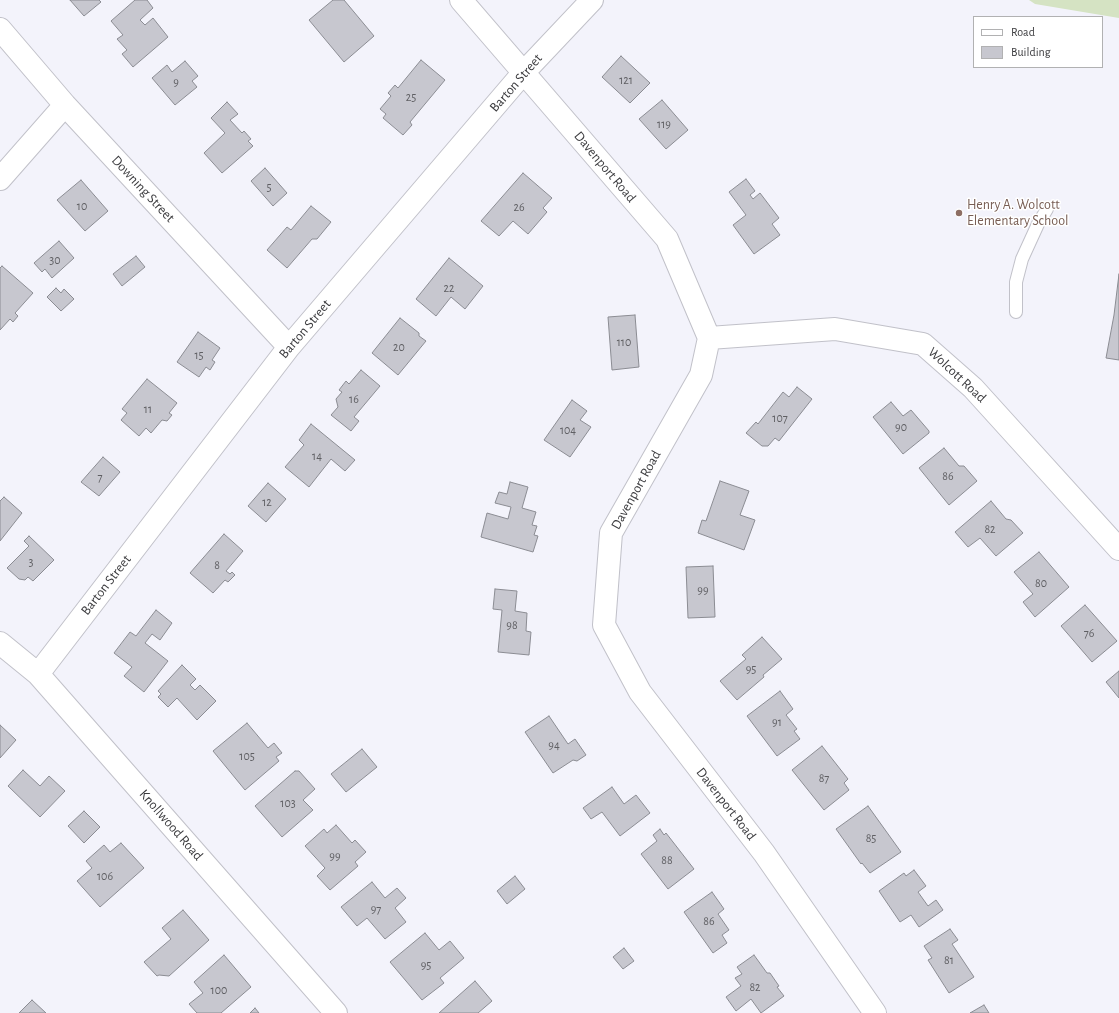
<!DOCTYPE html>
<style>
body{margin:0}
#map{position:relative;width:1119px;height:1013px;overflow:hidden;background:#f3f3fb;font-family:"Alegreya Sans",sans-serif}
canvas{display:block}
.legend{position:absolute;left:973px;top:16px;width:130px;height:52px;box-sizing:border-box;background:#fff;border:1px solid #b1b1b2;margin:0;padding:5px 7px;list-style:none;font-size:12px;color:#3c3c3f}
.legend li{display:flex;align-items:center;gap:8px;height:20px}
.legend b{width:20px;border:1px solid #b1b1b2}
</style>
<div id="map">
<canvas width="1119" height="1013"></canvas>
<ul class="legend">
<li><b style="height:5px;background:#fff"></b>Road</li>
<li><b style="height:11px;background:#c7c7cf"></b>Building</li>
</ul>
</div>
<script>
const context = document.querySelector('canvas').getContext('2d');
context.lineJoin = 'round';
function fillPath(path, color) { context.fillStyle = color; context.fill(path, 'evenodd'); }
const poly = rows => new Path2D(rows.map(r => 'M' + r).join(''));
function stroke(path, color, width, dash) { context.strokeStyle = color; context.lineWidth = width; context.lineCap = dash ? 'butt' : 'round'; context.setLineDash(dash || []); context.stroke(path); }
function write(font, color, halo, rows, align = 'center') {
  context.font = font + ' "Alegreya Sans",sans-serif'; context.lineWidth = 3; context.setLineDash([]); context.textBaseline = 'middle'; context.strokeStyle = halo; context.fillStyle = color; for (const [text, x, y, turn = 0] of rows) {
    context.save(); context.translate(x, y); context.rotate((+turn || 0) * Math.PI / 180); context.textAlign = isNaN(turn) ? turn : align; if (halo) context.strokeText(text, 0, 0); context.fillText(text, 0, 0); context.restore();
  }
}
fillPath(poly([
 [1029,0,1119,0,1119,18,1035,4]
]), '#d5e3c3');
const building = poly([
 [70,0,99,0,101,2,84,16,70,0],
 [135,0,147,0,153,8,140,20,145,25,153,18,168,37,133,67,122,54,127,50,117,39,123,35,111,21,135,0],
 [333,0,344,0,374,36,344,62,309,20,333,0],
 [621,56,650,83,630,103,602,77,621,56],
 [421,60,445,80,410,122,412,125,403,135,383,118,386,114,380,109,391,96,388,93,395,85,398,88,421,60],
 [185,61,198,76,192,81,197,87,175,105,152,78,167,65,172,72,185,61],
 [662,100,688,130,666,149,639,119,662,100],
 [227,102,238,114,230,120,242,133,244,131,251,139,248,141,253,146,222,173,204,153,225,133,211,118,227,102],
 [265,168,287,193,273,206,251,181,265,168],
 [523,173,552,198,543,208,547,212,528,234,513,221,499,236,481,221,523,173],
 [746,179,755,191,750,195,753,199,760,193,779,218,772,224,780,235,754,254,733,225,746,215,729,192,746,179],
 [81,180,108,211,85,231,57,200,81,180],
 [311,206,331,222,317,239,312,239,287,268,267,250,287,227,291,230,311,206],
 [59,241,74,258,52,278,45,269,42,272,34,263,59,241],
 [136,256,145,267,122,286,113,274,136,256],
 [449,258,483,286,465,309,451,297,436,316,416,299,449,258],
 [2,266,33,293,15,313,18,316,13,322,10,319,0,330,0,268,2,266],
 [1119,274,1119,360,1106,358,1114,315,1119,274],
 [56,288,61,293,64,289,74,299,61,311,47,297,56,288],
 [635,315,639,367,612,370,608,317,635,315],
 [400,318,419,333,419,336,426,341,398,375,372,353,400,318],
 [198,332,220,348,212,360,215,362,210,370,206,367,199,377,177,362,198,332],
 [361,370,380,386,354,417,359,421,351,431,331,415,338,407,336,399,342,392,339,390,346,381,349,384,361,370],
 [147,379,177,403,169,413,172,415,167,421,162,420,151,433,146,428,139,436,121,420,127,413,122,409,147,379],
 [797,387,812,399,779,441,775,438,768,446,762,446,746,433,756,422,758,424,783,392,789,397,797,387],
 [572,400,587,411,580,420,591,427,570,457,544,440,572,400],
 [891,402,903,416,911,410,929,431,929,433,903,454,873,417,891,402],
 [311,424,355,460,345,471,331,459,309,487,285,467,304,445,299,440,311,424],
 [944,448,959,466,964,466,977,481,949,505,919,468,944,448],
 [103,457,120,472,99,496,81,482,103,457],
 [720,481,749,491,740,515,755,520,744,550,698,533,702,520,706,521,720,481],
 [510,482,528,487,522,508,536,512,532,525,537,526,534,535,538,536,533,552,481,537,487,513,508,519,511,507,495,503,499,492,507,494,510,482],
 [268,483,286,499,266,522,248,506,268,483],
 [4,497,22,513,0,541,0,501,4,497],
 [991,501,1006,519,1011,520,1023,533,996,556,980,538,968,547,955,532,991,501],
 [224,534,243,551,226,571,230,574,232,572,235,575,228,582,225,580,213,593,190,573,224,534],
 [29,536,54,560,33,581,28,577,25,580,19,579,7,568,29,546,24,541,29,536],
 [1039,552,1069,587,1035,617,1023,602,1033,594,1014,572,1039,552],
 [713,566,715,617,688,618,686,567,713,566],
 [495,589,517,591,515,611,527,613,526,631,531,632,529,655,498,652,502,610,493,609,495,589],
 [1085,605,1117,641,1092,662,1061,626,1085,605],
 [156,610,172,623,160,640,152,634,145,643,168,661,144,692,124,676,132,667,114,653,130,632,136,636,156,610],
 [762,637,782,659,763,675,764,677,737,700,720,681,746,659,742,655,762,637],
 [182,665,196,679,190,685,195,690,200,685,216,701,197,720,177,698,168,707,158,697,161,694,158,691,182,665],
 [1119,671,1119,698,1106,682,1119,671],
 [780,691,793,709,786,715,797,729,794,731,800,739,777,756,747,716,780,691],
 [549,716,568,744,575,739,586,755,577,761,573,760,553,773,525,732,549,716],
 [247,723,268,748,274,743,282,753,276,757,279,761,245,790,213,751,247,723],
 [0,725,16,740,0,758,0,725],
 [822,746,848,779,844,783,849,790,824,810,792,770,822,746],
 [362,749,377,767,346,792,331,774,362,749],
 [23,770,40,786,49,776,65,791,40,817,8,786,23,770],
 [295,771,299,771,315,789,303,800,313,810,282,837,255,806,295,771],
 [612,787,624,804,636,795,650,813,620,836,602,812,591,819,583,808,612,787],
 [868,806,901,852,870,873,862,863,861,864,836,829,868,806],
 [84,811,100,827,84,843,68,826,84,811],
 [336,825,352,843,355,840,366,852,355,862,358,866,330,890,317,876,325,868,305,846,324,829,327,833,336,825],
 [660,829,664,835,666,833,694,869,668,889,641,854,657,841,653,835,660,829],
 [121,843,144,868,100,907,77,881,92,868,86,861,104,845,110,852,121,843],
 [914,870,926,886,918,892,928,906,936,900,943,910,919,927,911,915,900,922,879,891,904,873,906,876,914,870],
 [515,876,525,889,507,904,497,891,515,876],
 [372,882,385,898,397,888,406,898,395,908,406,922,385,939,367,918,357,926,341,907,372,882],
 [712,892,724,909,718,914,729,930,722,935,727,943,713,953,684,912,712,892],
 [183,910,209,940,169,976,159,975,157,976,144,962,171,939,162,928,183,910],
 [950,929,958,940,952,944,974,977,949,993,928,960,932,958,924,946,950,929],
 [425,933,439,950,450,941,464,958,440,978,444,983,422,1000,390,962,425,933],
 [624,948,634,961,623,969,613,957,624,948],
 [224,955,251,987,221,1013,197,1013,189,1004,203,993,194,982,224,955],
 [754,955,767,973,770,973,779,986,777,987,784,996,761,1013,751,999,736,1011,726,997,741,986,735,978,742,974,737,967,754,955],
 [475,981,492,1001,478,1013,439,1013,475,981],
 [32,1000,46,1013,19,1013,32,1000],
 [984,1005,989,1013,970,1013,984,1005],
 [255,1008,259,1013,250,1013,255,1008]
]);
fillPath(building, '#c7c7cf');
stroke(building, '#8b8c93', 1);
const service = poly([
 [1016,312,1016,282,1022,259,1038,224,1047,209]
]);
const minor = poly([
 [461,0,667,239,709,338,701,375,611,533,604,625,640,692,764,853,875,1013],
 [0,29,65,105,289,347],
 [0,179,65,105],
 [709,338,835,329,923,344,973,388,1119,549],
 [0,643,38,674,336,1013],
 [38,674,289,347,524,72,592,0]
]);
stroke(service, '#c1c1c9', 14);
stroke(minor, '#c1c1c9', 24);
stroke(service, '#fff', 12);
stroke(minor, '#fff', 22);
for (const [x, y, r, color] of [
 [959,213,4,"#8d6e63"]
]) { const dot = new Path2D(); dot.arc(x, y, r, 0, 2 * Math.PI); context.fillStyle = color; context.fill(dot); stroke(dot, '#fff', 1.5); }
write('12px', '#5f5f63', null, [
 ["121",626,80],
 ["9",176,82],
 ["25",411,97],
 ["119",664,124],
 ["5",269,187],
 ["10",82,206],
 ["26",519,207],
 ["30",55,260],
 ["22",449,288],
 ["110",624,342],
 ["20",399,347],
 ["15",199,355],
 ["16",354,399],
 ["11",148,409],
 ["107",780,418],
 ["90",901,427],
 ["104",568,430],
 ["14",317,456],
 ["86",948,476],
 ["7",100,477],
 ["12",267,502],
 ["82",990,529],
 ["3",31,562],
 ["8",217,565],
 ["80",1041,583],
 ["99",703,590],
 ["98",512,625],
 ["76",1089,633],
 ["95",751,669],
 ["91",777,722],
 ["94",554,745],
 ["105",247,756],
 ["87",824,778],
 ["103",288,803],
 ["85",871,838],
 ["99",335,856],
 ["88",667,860],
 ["106",105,876],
 ["97",376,909],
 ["86",709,921],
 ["81",949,960],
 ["95",426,965],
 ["82",755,987],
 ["100",219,990]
]);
write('14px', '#3c3c3f', '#fff', [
 ["Barton Street",516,83,-49],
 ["Davenport Road",605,167,50],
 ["Downing Street",143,189,47],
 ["Barton Street",305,329,-50],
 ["Wolcott Road",957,375,43],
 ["Davenport Road",636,490,-61],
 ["Barton Street",106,585,-52],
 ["Davenport Road",726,804,52],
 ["Knollwood Road",171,825,49]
]);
write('14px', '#785e54', '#fff', [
 ["Henry A. Wolcott",967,205],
 ["Elementary School",967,221]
], 'left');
</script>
